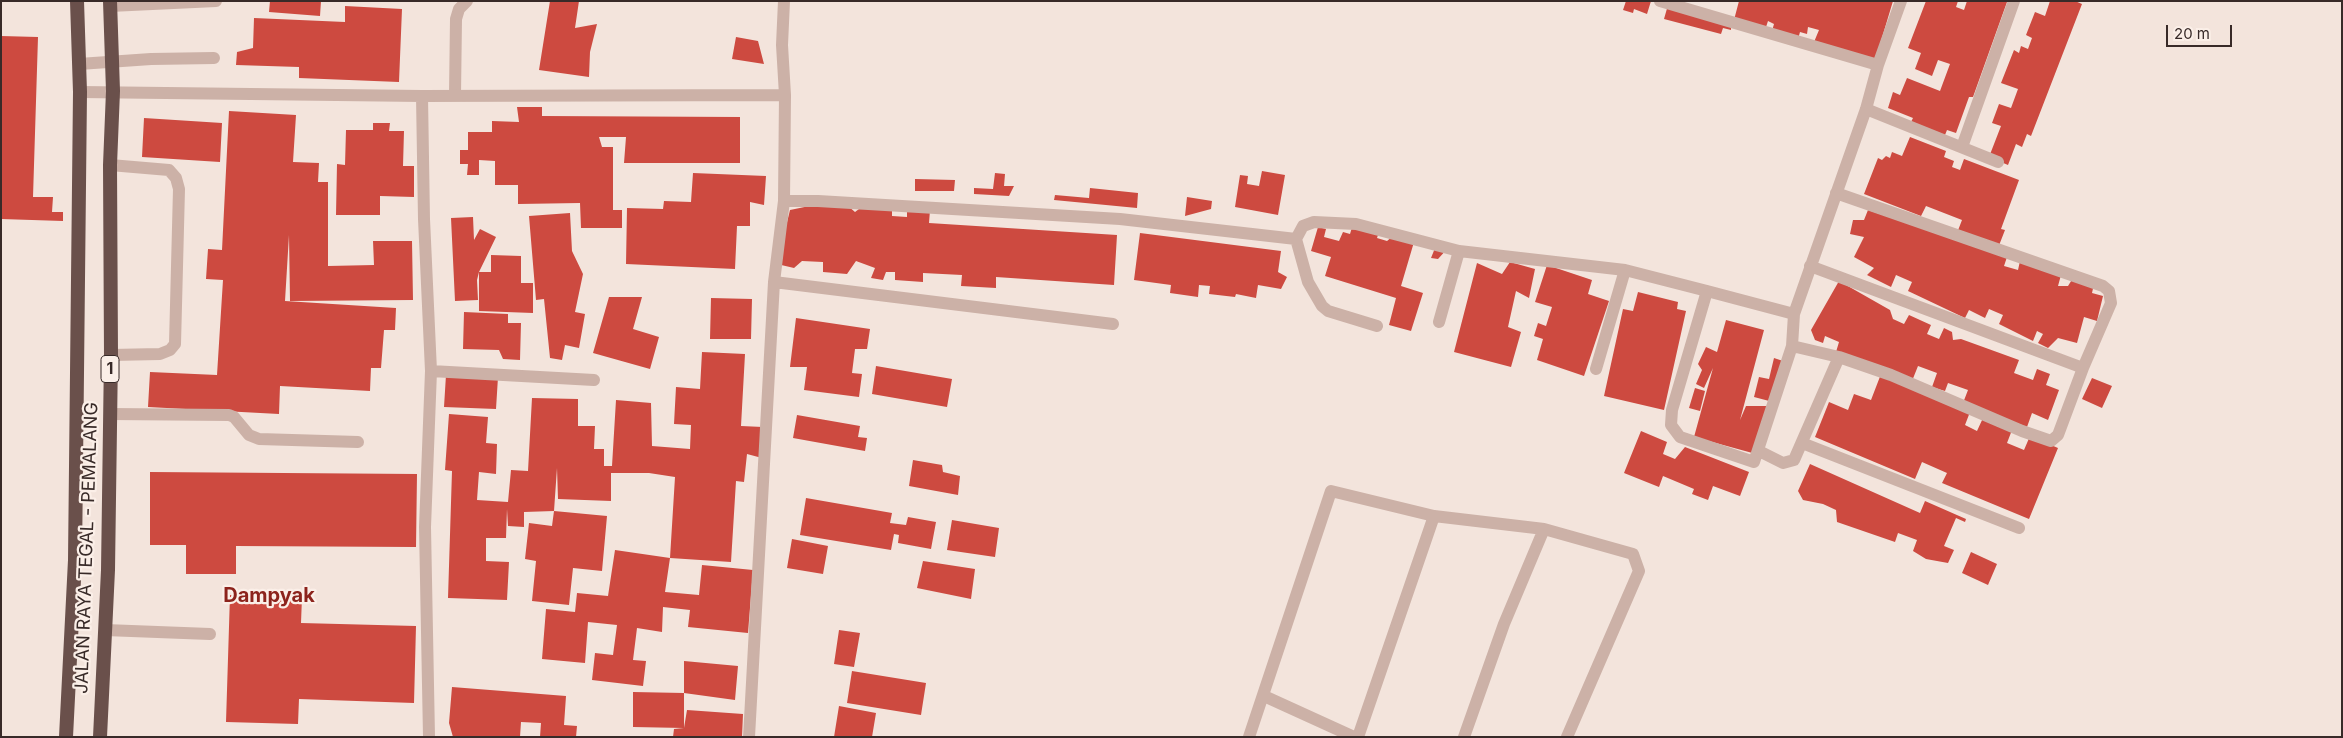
<!DOCTYPE html>
<style>
body{margin:0}
#map{position:relative;width:2343px;height:738px;overflow:hidden;background:#f3e4dc;font-family:Inter,sans-serif}
canvas{display:block}
.frame{position:absolute;inset:0;border:2px solid #382a28;pointer-events:none}
.scale{position:absolute;left:2166px;top:25px;width:66px;height:22px;box-sizing:border-box;border:2px solid #382a28;border-top:0;padding-left:6px;font-size:15px;line-height:18px;white-space:nowrap;color:#382a28;-webkit-text-stroke:4px #fbefe8;paint-order:stroke}
</style>
<div id="map">
<canvas width="2343" height="738"></canvas>
<div class="frame"></div>
<div class="scale">20 m</div>
</div>
<script>
const context = document.querySelector('canvas').getContext('2d');
context.lineJoin = 'round';
function fillPath(path, color) { context.fillStyle = color; context.fill(path, 'evenodd'); }
const poly = rows => new Path2D(rows.map(r => 'M' + r).join(''));
function stroke(path, color, width, dash) { context.strokeStyle = color; context.lineWidth = width; context.lineCap = dash ? 'butt' : 'round'; context.setLineDash(dash || []); context.stroke(path); }
function write(font, color, halo, rows, align = 'center') {
  context.font = font + ' Inter,sans-serif'; context.lineWidth = 4.5; context.setLineDash([]); context.textBaseline = 'middle'; context.strokeStyle = halo; context.fillStyle = color; for (const [text, x, y, turn = 0] of rows) {
    context.save(); context.translate(x, y); context.rotate((+turn || 0) * Math.PI / 180); context.textAlign = isNaN(turn) ? turn : align; if (halo) context.strokeText(text, 0, 0); context.fillText(text, 0, 0); context.restore();
  }
}
fillPath(poly([
 [270,1,321,1,320,16,269,12],
 [550,1,579,1,575,28,597,24,590,52,589,77,539,70],
 [1626,1,1651,1,1647,14,1634,9,1633,13,1623,10],
 [1739,1,1893,1,1875,61,1814,42,1819,30,1808,27,1807,34,1800,32,1798,39,1772,31,1774,24,1768,21,1765,30,1734,20],
 [1926,1,1958,1,1956,7,1964,10,1967,1,2007,2,1973,97,1969,97,1956,133,1947,130,1945,135,1911,122,1913,118,1888,108,1893,92,1900,95,1907,78,1940,91,1950,64,1938,60,1932,76,1915,69,1921,53,1908,48],
 [2050,1,2075,1,2082,4,2031,136,2027,134,2022,147,2016,144,2008,165,1989,157,2001,126,1992,123,1999,104,2011,108,2018,89,2001,83,2014,50,2019,53,2021,46,2028,49,2032,38,2026,35,2035,12,2045,16],
 [1668,5,1731,27,1731,30,1723,28,1721,34,1664,19],
 [345,6,402,9,399,82,299,78,299,67,236,65,237,52,253,48,254,18,345,22],
 [1,36,38,37,33,197,53,197,52,212,63,212,63,221,1,219],
 [736,37,758,41,764,64,732,59],
 [517,107,542,107,542,116,740,117,740,163,624,163,626,137,599,137,602,147,613,147,613,210,622,210,622,228,581,228,580,203,518,204,518,185,495,185,495,161,479,160,479,175,467,175,468,164,460,164,460,150,468,150,468,132,492,132,492,121,519,122],
 [229,111,296,115,293,162,319,163,318,182,328,182,328,266,374,265,373,241,412,241,413,300,290,301,289,235,285,301,396,308,395,330,384,330,381,368,371,368,370,391,280,386,279,414,148,407,150,372,217,375,223,280,206,279,208,249,222,250],
 [144,118,222,123,220,162,142,157],
 [373,123,390,123,389,131,404,131,403,166,414,166,414,197,380,196,380,215,336,215,337,164,345,165,346,130,373,130],
 [1910,137,1946,151,1944,157,1954,161,1952,167,1960,170,1964,159,2019,180,2001,229,2005,230,1998,248,1957,233,1962,220,1926,206,1921,216,1864,194,1878,158,1882,160,1886,156,1890,158,1892,152,1902,156],
 [1262,171,1285,175,1278,215,1235,207,1240,175,1248,176,1247,184,1259,186],
 [693,173,766,176,764,205,750,202,750,226,737,226,735,269,626,264,627,208,663,209,664,201,691,202],
 [995,173,1005,174,1004,186,1014,186,1009,196,974,194,974,188,993,189],
 [915,179,955,180,954,191,915,191],
 [1090,188,1138,193,1137,208,1054,200,1055,195,1089,198],
 [1187,197,1212,201,1211,209,1185,216],
 [829,202,848,206,855,212,863,206,892,208,892,216,907,217,907,209,930,210,929,223,1117,235,1114,285,996,277,996,288,961,286,962,275,923,273,923,282,895,280,895,272,886,272,883,280,871,278,875,268,856,261,847,274,823,272,823,262,802,261,794,268,777,264,790,210],
 [1868,210,2007,257,2004,266,2018,270,2020,261,2061,275,2058,286,2068,286,2073,278,2094,284,2092,293,2103,296,2097,321,2084,317,2077,343,2058,338,2048,348,2038,343,2043,334,2037,331,2033,341,1999,324,2003,315,1989,309,1985,318,1969,310,1965,318,1908,291,1912,282,1896,275,1891,287,1867,275,1874,268,1854,257,1864,237,1850,234,1853,220,1864,220],
 [570,213,572,251,583,274,575,312,585,314,579,348,565,345,562,360,550,358,544,299,536,300,529,216],
 [473,217,474,240,480,229,496,237,479,272,491,272,491,255,521,256,521,283,533,283,533,313,479,311,479,272,477,280,478,300,455,301,451,218],
 [1353,224,1379,232,1377,238,1387,241,1393,236,1448,248,1438,259,1431,258,1435,248,1414,242,1401,286,1423,293,1411,331,1389,325,1396,298,1325,276,1331,257,1311,251,1318,227,1326,229,1324,237,1339,241,1343,232,1350,234],
 [1140,233,1281,251,1278,272,1287,277,1281,289,1258,285,1256,298,1236,294,1235,297,1209,294,1210,286,1199,285,1198,297,1170,293,1171,285,1134,280],
 [1510,262,1535,269,1529,298,1516,291,1508,327,1521,332,1511,367,1454,352,1477,263,1502,274],
 [1547,265,1592,280,1588,294,1609,301,1584,376,1537,360,1543,339,1534,336,1538,323,1546,326,1552,307,1535,302],
 [1839,281,1890,310,1893,319,1904,324,1909,315,1931,325,1927,334,1939,339,1944,328,1952,332,1953,340,1961,339,2019,360,2014,373,2033,380,2037,369,2050,374,2046,385,2059,390,2048,420,2032,413,2027,427,1963,403,1968,390,1948,383,1945,391,1932,387,1937,373,1918,366,1912,381,1836,352,1839,342,1825,336,1823,343,1815,340,1811,330],
 [1638,292,1678,302,1677,309,1686,311,1664,410,1604,396,1623,309,1633,311],
 [609,297,642,297,633,329,659,337,650,369,593,353],
 [711,298,752,299,751,339,710,339],
 [464,312,508,314,508,323,521,323,520,360,503,359,499,350,463,349],
 [796,318,870,329,867,349,855,349,852,373,862,374,859,397,804,390,807,367,790,367],
 [1726,320,1764,330,1740,420,1746,406,1768,406,1756,454,1694,437,1713,368,1704,388,1696,384,1702,370,1698,364,1706,347,1717,352],
 [702,352,745,354,741,426,763,427,762,458,747,454,744,482,736,481,731,562,670,558,665,592,699,595,702,565,753,570,748,633,688,627,690,610,663,607,662,632,637,628,633,660,646,661,643,686,592,680,595,653,613,655,617,625,588,622,585,663,542,659,546,609,575,612,577,593,608,596,615,550,670,558,675,477,649,473,611,473,611,501,558,499,557,468,554,511,524,512,524,527,508,526,507,509,506,538,486,538,486,561,509,562,507,600,448,598,452,471,445,470,449,414,488,417,486,443,497,444,496,474,479,472,477,500,508,502,511,470,528,471,532,398,578,399,578,426,595,426,594,449,604,449,604,466,612,466,616,400,651,403,652,446,690,449,691,425,674,424,676,387,700,389],
 [1774,358,1783,361,1773,402,1754,397,1759,377,1769,379],
 [876,366,952,379,947,407,872,394],
 [1881,374,1970,412,1965,425,1977,431,1983,418,2012,430,2007,443,2024,450,2030,436,2058,448,2029,519,1942,483,1947,473,1922,462,1915,479,1815,437,1829,402,1848,410,1854,394,1871,400],
 [446,375,498,377,496,409,444,407],
 [2092,378,2112,386,2102,408,2082,399],
 [1695,388,1705,391,1700,411,1689,408],
 [797,415,860,426,858,437,867,438,865,451,793,438],
 [1641,431,1667,442,1663,454,1675,459,1685,447,1749,472,1740,496,1713,486,1708,500,1692,494,1694,489,1663,476,1659,487,1624,473],
 [913,460,942,465,943,472,960,476,958,495,909,486],
 [1810,464,1920,513,1925,501,1966,519,1965,522,1956,518,1944,546,1954,550,1948,563,1926,559,1913,551,1917,540,1898,533,1895,542,1837,522,1836,510,1823,504,1803,500,1798,491],
 [150,472,417,474,416,547,236,546,236,574,186,574,186,545,150,545],
 [806,498,892,513,890,523,906,525,908,517,936,522,931,549,898,543,899,535,894,534,891,550,800,535],
 [554,511,607,516,602,571,573,568,569,605,532,601,536,561,525,559,529,523,552,526],
 [952,520,999,528,995,557,947,550],
 [792,539,828,546,823,574,787,568],
 [1971,552,1997,564,1988,585,1962,573],
 [923,561,975,569,971,599,917,588],
 [230,595,302,597,301,623,416,626,414,703,299,699,298,724,226,722],
 [839,630,860,633,854,667,834,664],
 [684,661,738,666,735,700,684,693],
 [852,671,926,683,921,715,847,703],
 [452,687,566,696,564,725,577,726,576,737,540,737,541,723,521,722,520,737,453,737,449,723],
 [633,692,684,693,684,728,687,710,743,714,742,737,673,737,674,729,684,728,633,727],
 [839,706,876,713,872,737,834,737]
]), '#cd4a40');
stroke(poly([
 [110,6,216,1],
 [79,64,151,59,214,58],
 [455,95,456,19,459,9,467,1],
 [110,165,169,170,176,178,179,189,175,344,170,350,160,354,111,355],
 [110,414,229,415,234,417,249,435,259,439,358,442],
 [105,630,210,634]
]), '#ccb1a7', 12);
stroke(poly([
 [1660,1,1878,65],
 [80,92,422,96,785,95],
 [422,96,424,219,431,371,425,527,429,737],
 [1866,109,1998,162],
 [1962,147,2014,1],
 [784,201,818,201,1120,219,1296,239,1303,226,1314,222,1356,224,1459,251,1625,270,1707,291,1794,314,1792,346,1754,462,1680,437,1671,425,1672,410,1707,291],
 [1296,239,1308,282,1322,306,1328,311,1377,326],
 [1810,266,2083,368],
 [774,282,1113,324],
 [1794,314,1866,109,1878,65,1901,1],
 [1439,322,1459,251],
 [1792,346,1839,357,1891,375,2022,431,2051,441,2058,435,2083,368,2111,303,2109,291,2103,286,1836,193],
 [1596,369,1625,270],
 [431,371,594,380],
 [1802,443,2019,528],
 [1759,451,1783,463,1794,460,1839,357],
 [1544,529,1633,554,1639,571,1567,737],
 [1264,696,1354,737],
 [749,737,774,282,784,201,785,95,782,45,784,1],
 [1249,737,1331,491,1434,516,1544,529,1504,624,1464,737],
 [1358,737,1434,516]
]), '#ccb1a7', 12);
stroke(poly([
 [66,737,75,560,80,92,77,1],
 [100,737,108,570,111,355,110,165,113,91,110,1]
]), '#6a504b', 14);
for (const [x, y, w] of [
 [110,369,18]
]) { const box = new Path2D(); box.roundRect(x - w / 2, y - 13.5, w, 27, 4); context.fillStyle = '#fbefe8'; context.fill(box); stroke(box, '#382a28', 1); }
write('bold 16px', '#382a28', null, [
 ["1",110,369]
]);
write('18px', '#382a28', '#fbefe8', [
 ["JALAN RAYA TEGAL - PEMALANG",87,548,-88]
]);
write('bold 20px', '#8c231c', '#fbefe8', [
 ["Dampyak",269,596]
]);
</script>
